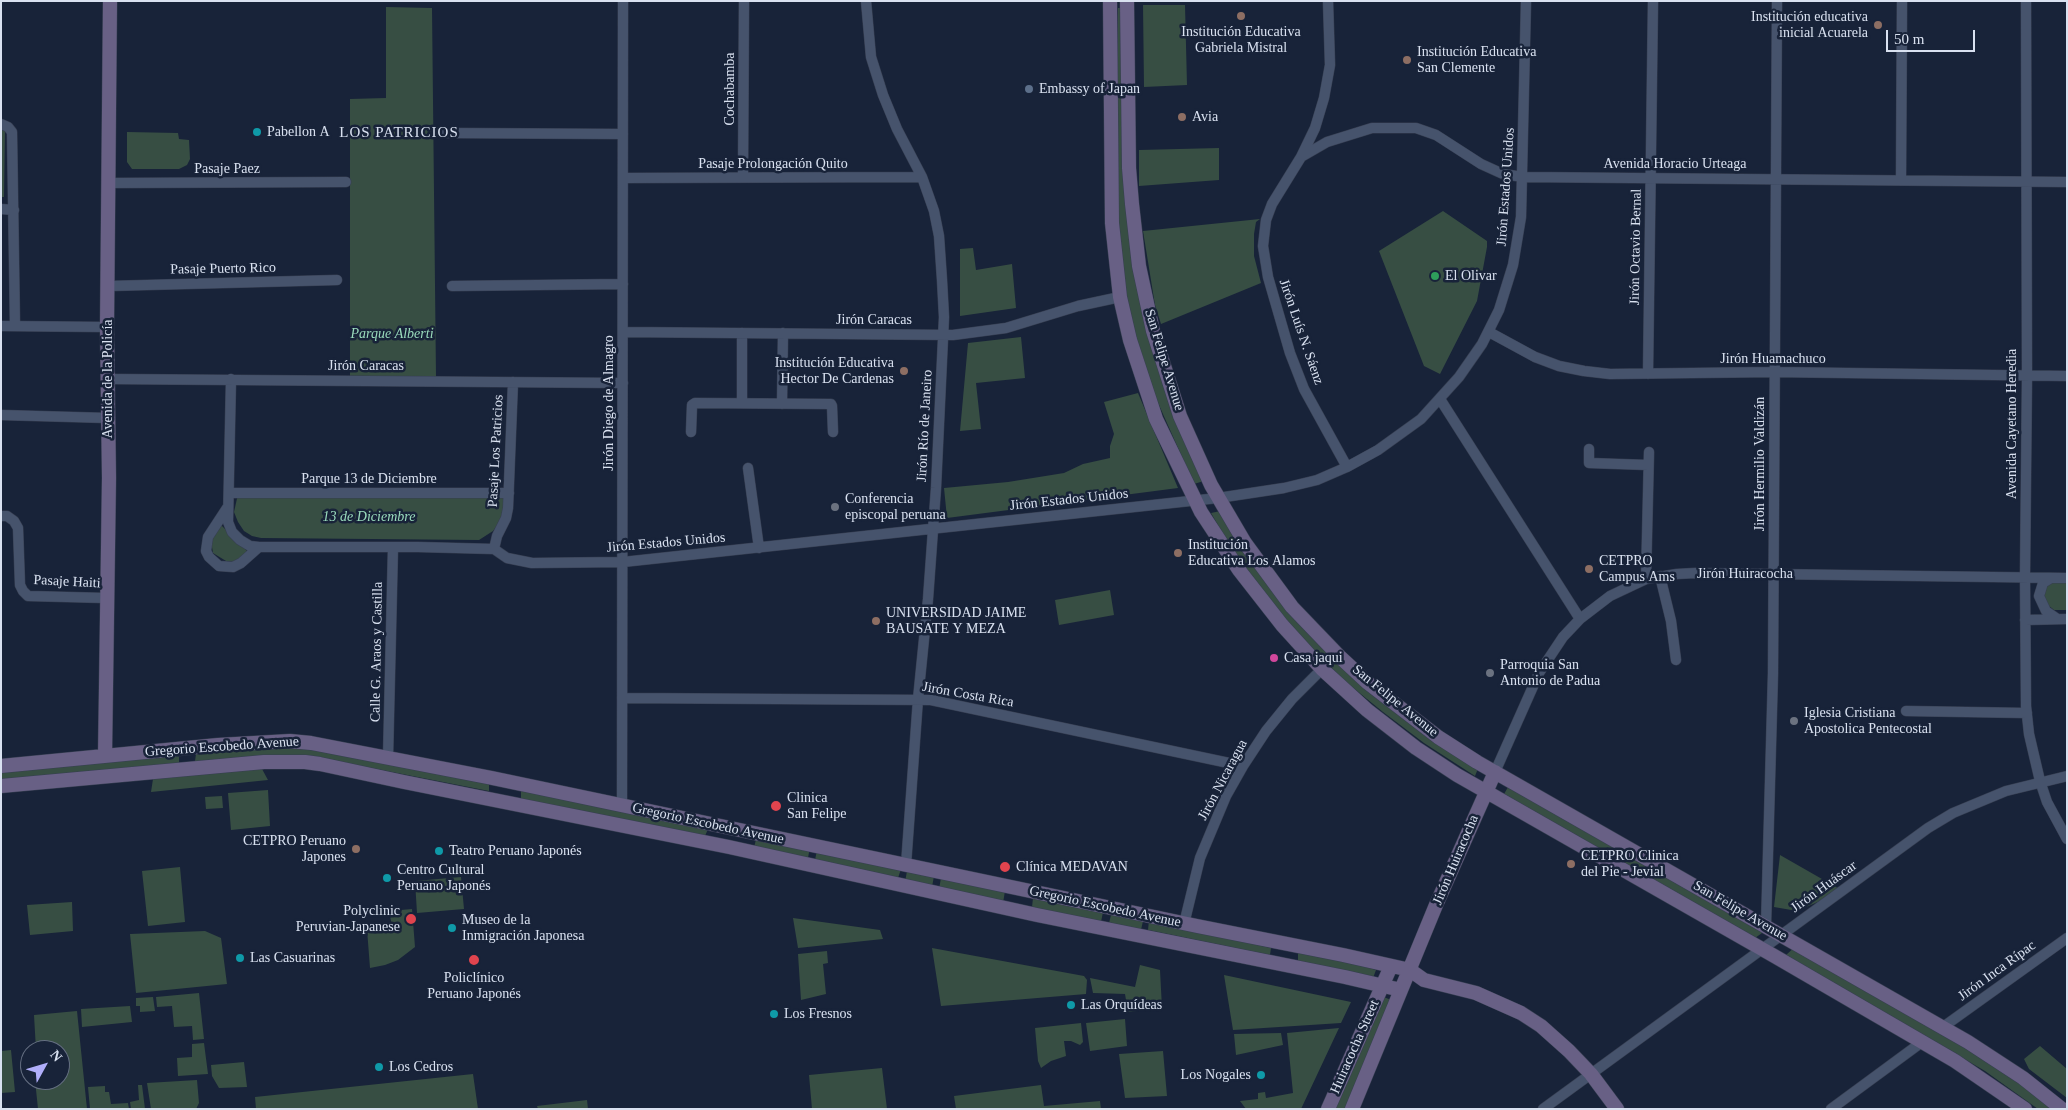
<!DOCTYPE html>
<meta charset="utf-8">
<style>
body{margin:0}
#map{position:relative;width:2068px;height:1110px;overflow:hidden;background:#182339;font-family:Georgia,serif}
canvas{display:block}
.frame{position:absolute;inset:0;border:2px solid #d9e1f0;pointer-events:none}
.north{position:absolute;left:20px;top:1040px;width:50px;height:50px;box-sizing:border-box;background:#182339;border:1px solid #656f82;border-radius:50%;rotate:51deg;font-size:14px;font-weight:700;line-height:20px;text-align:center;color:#d9e1f0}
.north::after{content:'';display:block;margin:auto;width:18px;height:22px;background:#b0aefa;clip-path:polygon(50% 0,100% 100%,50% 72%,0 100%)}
.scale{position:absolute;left:1886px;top:30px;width:89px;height:22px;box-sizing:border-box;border:2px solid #d9e1f0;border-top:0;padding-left:6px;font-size:15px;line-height:18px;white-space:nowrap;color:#d9e1f0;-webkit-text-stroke:4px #182339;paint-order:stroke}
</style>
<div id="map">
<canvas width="2068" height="1110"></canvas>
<div class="frame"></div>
<div class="north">N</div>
<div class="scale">50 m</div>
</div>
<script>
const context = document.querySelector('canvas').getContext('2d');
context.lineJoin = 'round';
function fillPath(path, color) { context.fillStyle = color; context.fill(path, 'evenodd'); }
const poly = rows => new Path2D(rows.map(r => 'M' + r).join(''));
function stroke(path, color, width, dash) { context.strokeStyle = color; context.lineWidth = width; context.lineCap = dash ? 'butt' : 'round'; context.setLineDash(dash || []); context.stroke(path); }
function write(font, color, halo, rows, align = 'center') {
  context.font = font + ' Georgia,serif'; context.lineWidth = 5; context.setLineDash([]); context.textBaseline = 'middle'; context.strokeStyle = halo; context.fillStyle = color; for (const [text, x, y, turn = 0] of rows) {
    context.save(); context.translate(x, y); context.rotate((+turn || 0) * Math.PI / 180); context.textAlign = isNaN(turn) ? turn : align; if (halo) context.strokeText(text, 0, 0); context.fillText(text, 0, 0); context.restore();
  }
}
fillPath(poly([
 [1143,5,1185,5,1187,85,1144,87],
 [386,7,432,8,436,377,350,376,350,99,386,98],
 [1118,8,1124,8,1138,283,1207,480,1194,484,1151,387,1136,342,1126,296,1120,252,1117,197],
 [1,130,5,130,4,197,1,197],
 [127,132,178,133,179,139,189,140,190,159,187,165,179,169,132,169,127,162],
 [1219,148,1219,180,1139,186,1139,150],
 [1443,211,1487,241,1487,247,1477,301,1440,374,1424,366,1379,251],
 [1260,219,1256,222,1254,234,1254,256,1261,283,1161,324,1155,305,1143,231],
 [973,248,976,270,1012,264,1016,308,960,316,960,249],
 [1021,337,1025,378,976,383,981,429,960,431,968,343],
 [1138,393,1178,488,947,518,944,488,1008,482,1064,473,1083,464,1110,458,1110,446,1114,434,1104,402],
 [238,494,504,495,505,515,493,531,479,540,261,538,252,536,244,531,238,522,234,512],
 [1225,510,1241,536,1354,670,1481,761,1475,776,1424,743,1383,712,1346,682,1313,650,1276,608,1230,546,1211,513],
 [221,525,247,551,240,559,233,562,226,561,213,553,211,541],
 [2054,581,2067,581,2067,610,2054,610,2048,605,2042,592,2048,585],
 [1110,590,1114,615,1059,625,1055,600],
 [302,746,487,782,489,785,489,791,320,758,199,763,195,761,196,754,199,752],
 [176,755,179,757,179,763,1,781,1,771],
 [262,769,268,780,151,792,153,779],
 [1511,782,1769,928,1755,938,1504,794],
 [521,789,709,827,704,838,521,799],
 [268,790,270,826,231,830,228,793],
 [222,796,223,808,206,809,205,797],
 [757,836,810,847,808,858,754,847],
 [817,850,901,869,898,878,815,860],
 [1780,855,1843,891,1797,911,1774,907],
 [180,867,185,922,148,926,142,871],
 [907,871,934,876,932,887,905,882],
 [461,877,464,909,417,913,415,881],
 [941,878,1005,891,1003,903,939,889],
 [1033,898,1103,912,1101,922,1032,907],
 [72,902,73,931,30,935,27,905],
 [412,909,415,947,398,960,385,965,370,968,367,929,392,926,389,911],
 [1111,915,1143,921,1141,930,1109,923],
 [793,918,880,930,883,939,798,948],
 [1149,920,1271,948,1270,955,1148,930],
 [205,931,221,938,227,984,136,993,130,934],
 [1797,945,1968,1042,2062,1109,2038,1109,1985,1071,1786,955],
 [932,948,1084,976,1087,980,1086,994,941,1006],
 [827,951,828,963,823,964,826,994,801,1000,798,954],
 [1298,953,1360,965,1376,970,1373,978,1298,963],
 [1140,965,1160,970,1162,1008,1128,1012,1125,994,1093,993,1090,978,1135,987],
 [1224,975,1351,1002,1341,1023,1233,1030],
 [199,993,204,1039,193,1040,192,1026,174,1027,172,1006,157,1007,156,997],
 [1381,996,1394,1001,1346,1109,1333,1109],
 [153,997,155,1011,140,1012,140,1006,136,1006,136,998],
 [130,1006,132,1022,82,1027,81,1009],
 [77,1011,87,1109,38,1109,35,1080,60,1080,60,1050,36,1050,34,1015],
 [1125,1019,1127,1046,1090,1051,1086,1023],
 [1081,1023,1083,1042,1080,1045,1071,1041,1064,1041,1066,1056,1051,1061,1041,1068,1038,1061,1035,1028],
 [1339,1028,1301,1109,1246,1109,1240,1101,1258,1099,1258,1093,1265,1092,1266,1098,1293,1093,1287,1033],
 [1281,1033,1283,1045,1236,1055,1234,1034],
 [204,1043,208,1074,178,1076,177,1058,192,1057,192,1044],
 [2040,1046,2067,1069,2067,1098,2029,1069,2024,1059],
 [11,1050,15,1092,1,1093,1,1051],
 [1163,1051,1167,1096,1125,1098,1119,1054],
 [244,1062,247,1087,219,1088,212,1076,211,1065],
 [882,1068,887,1109,812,1109,809,1075],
 [473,1074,478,1109,256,1109,255,1097],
 [197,1080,199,1103,196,1109,151,1109,147,1083],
 [138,1085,142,1085,145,1109,131,1109,130,1102,139,1100],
 [1041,1085,1044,1106,1100,1101,1101,1109,956,1109,954,1096],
 [105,1086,105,1092,109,1092,111,1104,128,1103,129,1109,90,1109,88,1087],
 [587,1100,588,1109,538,1109,537,1106]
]), '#374e43');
const street = poly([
 [866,1,871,57,883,95,897,129,922,177,934,211,939,236,942,280,944,317,936,488,928,599,918,699,906,865],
 [1328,1,1330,65,1324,98,1315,128,1301,157,1272,204,1266,220,1263,246,1268,277,1290,353,1304,389,1347,467],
 [2026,1,2027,376,2025,577,2026,706,2029,734,2040,781,2047,802,2067,839],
 [1,124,8,127,12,132,15,326],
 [443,133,623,134],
 [1301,157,1327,142,1372,128,1416,128,1436,135,1481,164,1503,174,1523,177,2067,182],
 [743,177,744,1],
 [623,178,922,177],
 [1901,180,1902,1],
 [108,183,346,182],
 [1,209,14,210],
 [109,286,337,280],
 [452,286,623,284],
 [1,326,107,327],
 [623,332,953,335,1006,328,1078,306,1120,297],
 [1489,332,1535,357,1559,366,1584,371,1610,374,1774,372,2067,376],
 [742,333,742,403],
 [1648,374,1653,1],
 [108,379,623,383],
 [231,379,228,522,232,532,240,540,250,546,259,547,418,547,494,549,507,558,532,563,623,562,1218,498,1284,488,1317,480,1347,467,1378,450,1421,419,1459,377,1482,344,1499,310,1513,265,1521,217,1526,1],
 [1440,399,1580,619],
 [782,404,783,333],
 [1,415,108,418],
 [691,432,692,405,695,403,831,404,832,406,833,432],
 [1589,449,1589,463,1648,465],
 [748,468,759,548],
 [229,493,509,493],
 [227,508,208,537,206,551,209,557,219,566,233,567,241,563,259,547],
 [1,516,7,516,14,521,18,528,20,585,23,591,28,596,106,598],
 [494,549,497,536,506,518,508,508,513,382],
 [1660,576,1671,621,1676,660],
 [2051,578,2043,583,2039,596,2046,611,2056,618],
 [1646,579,1649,452],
 [2025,620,2067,619],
 [622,698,931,700,1243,766],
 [1906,711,2027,713],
 [388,758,393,547],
 [1495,772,1539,673,1563,637,1580,619,1610,596,1646,579,1677,574,1695,573,2067,578],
 [622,805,623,1],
 [1184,924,1200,858,1226,796,1243,766,1266,731,1292,699,1322,669],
 [1766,926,1773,673,1777,1],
 [1943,1027,2067,938],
 [1543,1109,1928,828,1953,813,2006,791,2067,776],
 [1831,1109,1922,1042]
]);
const secondary = poly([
 [1110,1,1112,223,1120,297,1130,340,1156,419,1201,512,1239,570,1282,625,1322,669,1367,710,1416,748,1457,775,1776,957,1955,1061,2025,1109],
 [1127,1,1129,168,1132,204,1139,266,1153,331,1180,416,1211,485,1245,543,1292,607,1340,657,1368,683,1438,737,1477,762,1968,1042,2023,1078,2062,1109],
 [105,756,109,478,107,327,110,1],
 [1,766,218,745,290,741,311,743,492,778,1197,926,1343,955,1410,970,1424,980,1476,993,1521,1013,1541,1026,1569,1051,1591,1074,1617,1109],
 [1,786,264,762,305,762,320,764,404,782,729,847,1037,915,1345,977,1401,990],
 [1328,1109,1391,966],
 [1352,1109,1436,905,1495,772]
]);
stroke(street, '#373f52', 11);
stroke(secondary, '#373f52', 15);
stroke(street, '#46536c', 10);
stroke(secondary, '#686085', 14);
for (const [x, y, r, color] of [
 [1241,16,5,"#8d6e63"],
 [1878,25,5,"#8d6e63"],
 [1407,60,5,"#8d6e63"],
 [1029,89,5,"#5c6f8a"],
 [1182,117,5,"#8d6e63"],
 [257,132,5,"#0f9aa8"],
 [1435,276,5,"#2e9e5b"],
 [904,371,5,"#8d6e63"],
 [835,507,5,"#6b7280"],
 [1178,553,5,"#8d6e63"],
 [1589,569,5,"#8d6e63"],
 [876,621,5,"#8d6e63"],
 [1274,658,5,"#d1479c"],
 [1490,673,5,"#6b7280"],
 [1794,721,5,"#6b7280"],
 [776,806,6,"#e0444e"],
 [356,849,5,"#8d6e63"],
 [439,851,5,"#0f9aa8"],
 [1571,864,5,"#8d6e63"],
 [1005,867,6,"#e0444e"],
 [387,878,5,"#0f9aa8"],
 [411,919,6,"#e0444e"],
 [452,928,5,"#0f9aa8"],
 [240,958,5,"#0f9aa8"],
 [474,960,6,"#e0444e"],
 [1071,1005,5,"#0f9aa8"],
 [774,1014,5,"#0f9aa8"],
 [379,1067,5,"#0f9aa8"],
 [1261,1075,5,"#0f9aa8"]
]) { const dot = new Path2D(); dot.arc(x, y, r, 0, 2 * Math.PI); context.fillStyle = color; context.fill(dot); stroke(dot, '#182339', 2); }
write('14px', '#d9e1f0', '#182339', [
 ["Institución educativa",1868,17,"right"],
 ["inicial Acuarela",1868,33,"right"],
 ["Institución Educativa",1241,32,"center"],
 ["Gabriela Mistral",1241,48,"center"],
 ["Institución Educativa",1417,52],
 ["San Clemente",1417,68],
 ["Embassy of Japan",1039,89],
 ["Avia",1192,117],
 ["Pabellon A",267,132],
 ["El Olivar",1445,276],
 ["Institución Educativa",894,363,"right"],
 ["Hector De Cardenas",894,379,"right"],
 ["Conferencia",845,499],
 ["episcopal peruana",845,515],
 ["Institución",1188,545],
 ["Educativa Los Alamos",1188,561],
 ["CETPRO",1599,561],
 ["Campus Ams",1599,577],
 ["UNIVERSIDAD JAIME",886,613],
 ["BAUSATE Y MEZA",886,629],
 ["Casa jaqui",1284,658],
 ["Parroquia San",1500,665],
 ["Antonio de Padua",1500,681],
 ["Iglesia Cristiana",1804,713],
 ["Apostolica Pentecostal",1804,729],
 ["Clinica",787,798],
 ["San Felipe",787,814],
 ["CETPRO Peruano",346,841,"right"],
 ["Japones",346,857,"right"],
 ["Teatro Peruano Japonés",449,851],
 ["CETPRO Clinica",1581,856],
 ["del Pie - Jevial",1581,872],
 ["Clínica MEDAVAN",1016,867],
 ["Centro Cultural",397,870],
 ["Peruano Japonés",397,886],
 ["Polyclinic",400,911,"right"],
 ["Peruvian-Japanese",400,927,"right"],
 ["Museo de la",462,920],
 ["Inmigración Japonesa",462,936],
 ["Las Casuarinas",250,958],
 ["Policlínico",474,978,"center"],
 ["Peruano Japonés",474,994,"center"],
 ["Las Orquídeas",1081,1005],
 ["Los Fresnos",784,1014],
 ["Los Cedros",389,1067],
 ["Los Nogales",1251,1075,"right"]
], 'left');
write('14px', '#d9e1f0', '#182339', [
 ["Cochabamba",730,89,-90],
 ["Pasaje Prolongación Quito",773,164],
 ["Avenida Horacio Urteaga",1675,164],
 ["Pasaje Paez",227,169],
 ["Jirón Estados Unidos",1506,187,-86],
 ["Jirón Octavio Bernal",1636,247,-89],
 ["Pasaje Puerto Rico",223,269,-1],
 ["Jirón Caracas",874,320],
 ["Jirón Luís N. Sáenz",1301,332,71],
 ["Jirón Huamachuco",1773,359],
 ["San Felipe Avenue",1164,360,73],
 ["Jirón Caracas",366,366],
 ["Avenida de la Policía",108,379,-90],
 ["Jirón Diego de Almagro",609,403,-90],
 ["Avenida Cayetano Heredia",2012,424,-90],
 ["Jirón Río de Janeiro",925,426,-87],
 ["Pasaje Los Patricios",496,451,-87],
 ["Jirón Hermilio Valdizán",1760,464,-90],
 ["Parque 13 de Diciembre",369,479],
 ["Jirón Estados Unidos",1069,500,-6],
 ["Jirón Estados Unidos",666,543,-5],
 ["Jirón Huiracocha",1745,574],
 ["Pasaje Haiti",67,582,3],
 ["Calle G. Araos y Castilla",377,652,-89],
 ["Jirón Costa Rica",968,695,10],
 ["San Felipe Avenue",1395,701,39],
 ["Gregorio Escobedo Avenue",222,747,-4],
 ["Jirón Nicaragua",1223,780,-62],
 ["Gregorio Escobedo Avenue",708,824,12],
 ["Jirón Huiracocha",1456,860,-67],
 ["Jirón Huáscar",1824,887,-36],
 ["Gregorio Escobedo Avenue",1105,907,12],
 ["San Felipe Avenue",1740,911,30],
 ["Jirón Inca Rípac",1997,971,-36],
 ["Huiracocha Street",1355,1047,-66]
]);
write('italic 14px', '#9adbbc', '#182339', [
 ["Parque Alberti",392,334],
 ["13 de Diciembre",369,517]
]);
context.letterSpacing = '1px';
write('15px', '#d9e1f0', '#182339', [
 ["LOS PATRICIOS",399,133]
]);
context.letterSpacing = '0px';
</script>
